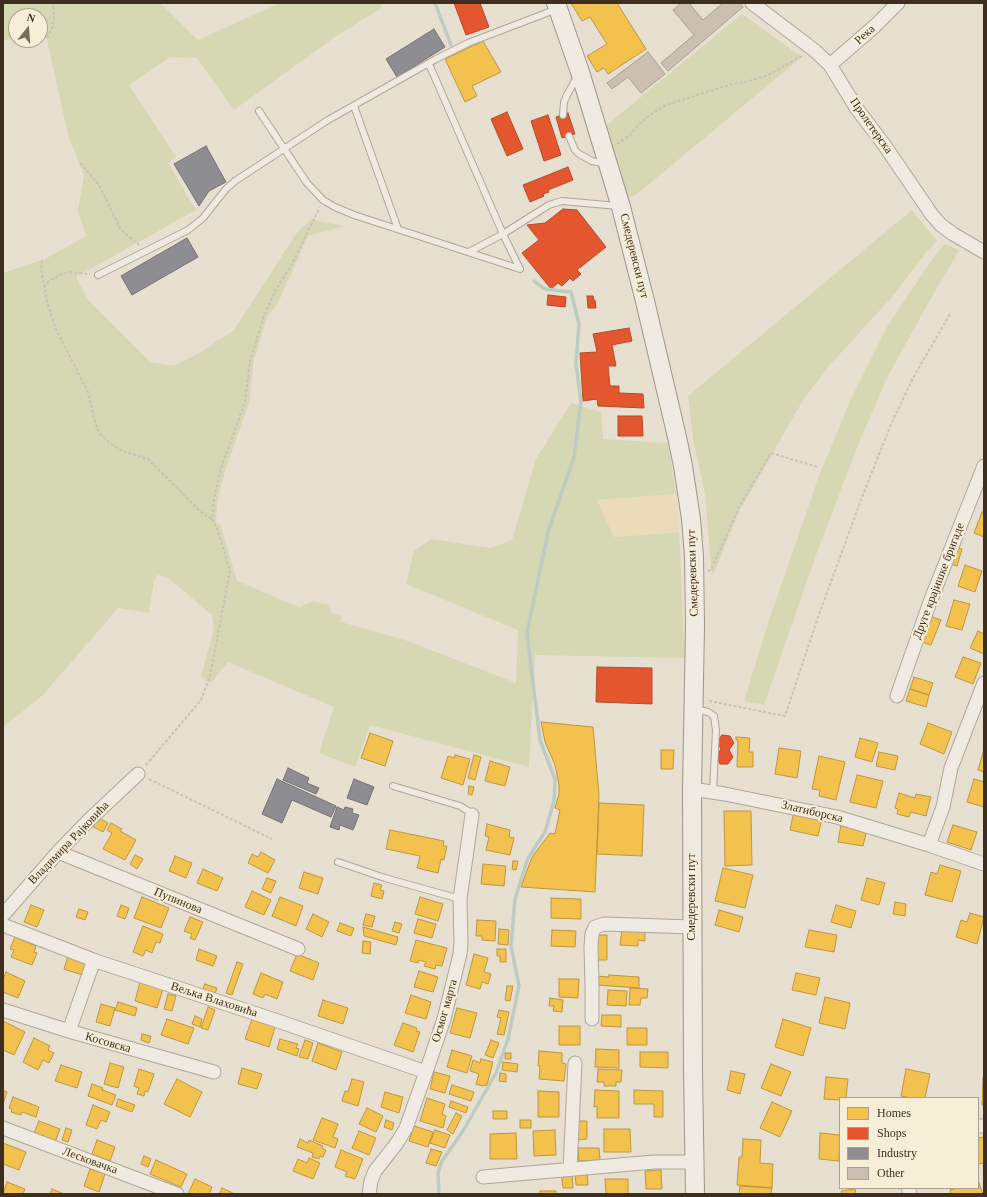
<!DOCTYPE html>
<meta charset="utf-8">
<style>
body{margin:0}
#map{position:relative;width:987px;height:1197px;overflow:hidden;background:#e7e0d1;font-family:"Times New Roman",serif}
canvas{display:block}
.frame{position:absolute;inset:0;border:4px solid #3d2e20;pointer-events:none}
.legend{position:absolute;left:839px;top:1097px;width:140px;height:92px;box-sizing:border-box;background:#f7eed8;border:1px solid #ada18e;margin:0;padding:5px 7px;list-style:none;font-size:12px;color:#3d2e20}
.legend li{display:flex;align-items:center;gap:8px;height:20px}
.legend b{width:20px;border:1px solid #ada18e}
.north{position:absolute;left:8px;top:8px;width:40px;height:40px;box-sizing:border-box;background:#f7eed8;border:1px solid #ada18e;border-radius:50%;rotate:17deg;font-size:11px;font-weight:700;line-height:16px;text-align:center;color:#3d2e20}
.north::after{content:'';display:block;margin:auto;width:14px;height:18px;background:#786c5e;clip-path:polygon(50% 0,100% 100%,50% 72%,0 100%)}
</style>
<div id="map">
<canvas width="987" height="1197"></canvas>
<div class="frame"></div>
<ul class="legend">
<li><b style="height:11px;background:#f2c14e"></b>Homes</li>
<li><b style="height:11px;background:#e4572e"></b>Shops</li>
<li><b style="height:11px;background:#8d8d92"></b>Industry</li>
<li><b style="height:11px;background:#cbbfb2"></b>Other</li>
</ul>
<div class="north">N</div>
</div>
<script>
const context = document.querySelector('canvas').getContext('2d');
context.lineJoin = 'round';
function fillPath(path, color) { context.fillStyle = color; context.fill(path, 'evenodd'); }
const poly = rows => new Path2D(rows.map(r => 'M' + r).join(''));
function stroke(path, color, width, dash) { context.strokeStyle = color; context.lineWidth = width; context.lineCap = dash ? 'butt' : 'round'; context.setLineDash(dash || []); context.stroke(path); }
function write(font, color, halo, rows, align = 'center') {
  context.font = font + ' "Times New Roman",serif'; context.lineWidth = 4; context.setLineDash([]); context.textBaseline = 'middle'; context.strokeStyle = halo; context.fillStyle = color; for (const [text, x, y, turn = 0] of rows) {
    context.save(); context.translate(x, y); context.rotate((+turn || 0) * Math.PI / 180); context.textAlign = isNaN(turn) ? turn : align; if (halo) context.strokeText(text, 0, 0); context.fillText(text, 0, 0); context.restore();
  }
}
fillPath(poly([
 [3,3,160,3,198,40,280,3,380,3,381,8,335,37,234,110,197,58,170,57,129,85,176,157,168,163,196,210,76,277,88,300,150,362,174,366,199,353,234,330,298,231,311,220,345,226,308,236,278,303,267,317,254,360,249,403,226,468,217,501,216,522,220,524,237,581,299,607,314,601,328,605,332,613,342,616,341,622,408,641,516,683,518,630,406,584,414,551,431,539,491,548,512,540,536,459,571,403,601,412,603,439,668,443,676,494,597,500,614,537,679,532,685,658,535,655,529,767,370,725,355,767,319,753,334,707,228,662,212,682,205,681,201,676,214,629,212,615,167,577,157,575,154,580,149,613,118,608,43,695,3,727,3,273,45,259,86,236,78,211,84,175,68,135,46,36,40,36,40,16,16,16,16,39,3,40],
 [742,14,802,57,637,194,625,199,603,128],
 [912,210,937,241,925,254,891,298,828,367,802,402,740,510,712,577,705,495,693,438,688,396],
 [945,244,959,250,925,309,889,374,860,440,816,555,764,705,744,701,770,617,819,476,850,401,888,325,933,258]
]), '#d6d7b3');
fillPath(poly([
 [676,494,679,532,614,537,597,500]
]), '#eadcb9');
const homes = poly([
 [571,3,617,3,646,49,608,74,604,68,597,72,587,56,607,44,590,17,582,21,571,3],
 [483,41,501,72,472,86,477,96,465,102,445,59,483,41],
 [982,512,984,513,984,537,974,533,982,512],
 [955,547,962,549,957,566,950,564,955,547],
 [965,565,982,571,975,592,958,586,965,565],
 [954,600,970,604,962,630,946,626,954,600],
 [930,616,941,620,931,645,921,642,930,616],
 [978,631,984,634,984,654,970,648,978,631],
 [963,657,981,663,973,684,955,677,963,657],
 [914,677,933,683,929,695,910,689,914,677],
 [910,689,929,695,926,707,906,701,910,689],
 [541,722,593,727,599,795,595,892,521,887,532,857,550,833,555,834,560,810,555,808,559,794,559,785,555,765,545,742,541,722],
 [928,723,952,732,944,754,920,744,928,723],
 [370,733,393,741,385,766,361,758,370,733],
 [736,737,750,738,749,752,753,752,753,767,737,767,738,740,736,740,736,737],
 [860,738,878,743,872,762,855,757,860,738],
 [779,748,801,751,797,778,775,774,779,748],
 [984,749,984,772,978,770,984,749],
 [661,750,674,750,673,769,661,769,661,750],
 [879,752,898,756,895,770,876,766,879,752],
 [455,755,470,759,463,785,441,778,448,756,454,758,455,755],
 [474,755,481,757,475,780,468,778,474,755],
 [819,756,845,762,836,800,819,796,820,790,812,789,819,756],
 [490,761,510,767,505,786,485,781,490,761],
 [857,775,883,781,876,808,850,802,857,775],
 [974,779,984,782,984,807,967,802,974,779],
 [469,786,474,787,472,795,468,794,469,786],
 [899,793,915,798,916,794,931,797,926,816,911,812,909,817,897,814,898,809,895,808,899,793],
 [599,803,644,805,642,856,597,854,599,803],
 [724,811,751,811,752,865,725,866,724,811],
 [794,811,822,818,818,836,790,830,794,811],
 [98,817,108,823,103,832,90,825,98,817],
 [111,823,122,829,120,831,136,840,125,860,103,849,112,833,107,830,111,823],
 [487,824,510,830,509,837,514,838,510,855,486,850,489,837,485,836,487,824],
 [841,824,867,829,863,846,838,842,841,824],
 [953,825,977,832,971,850,947,842,953,825],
 [390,830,444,841,443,846,447,846,444,860,441,859,438,873,417,868,420,856,386,849,390,830],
 [261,852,275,860,268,873,248,863,252,854,258,857,261,852],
 [135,855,143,859,137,869,130,864,135,855],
 [175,856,192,863,186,878,169,871,175,856],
 [513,861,518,861,516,870,512,869,513,861],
 [483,864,506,866,504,886,481,884,483,864],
 [940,865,961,871,952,902,925,895,931,872,937,874,940,865],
 [723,868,753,875,745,908,715,901,723,868],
 [203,869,223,878,217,891,197,883,203,869],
 [304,872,323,878,318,894,299,888,304,872],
 [267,878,276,881,271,893,262,889,267,878],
 [867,878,885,883,879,905,861,900,867,878],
 [374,883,382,885,380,890,384,891,382,899,371,896,374,883],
 [252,891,271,900,264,915,245,907,252,891],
 [142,897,169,908,161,928,134,918,142,897],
 [280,897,303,906,296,926,272,916,280,897],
 [420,897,443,904,438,921,415,914,420,897],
 [551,898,581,899,581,919,551,918,551,898],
 [895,902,906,904,905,916,893,914,895,902],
 [31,905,44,910,37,927,24,922,31,905],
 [121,905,129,908,125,919,117,916,121,905],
 [836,905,856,911,851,928,831,922,836,905],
 [79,909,88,912,85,920,76,917,79,909],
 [719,910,743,917,739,932,715,925,719,910],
 [970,913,984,917,977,944,956,937,961,920,967,922,970,913],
 [313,914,329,922,322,937,306,929,313,914],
 [366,914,375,916,372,927,363,925,366,914],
 [190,917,203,922,195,940,190,938,192,934,184,931,190,917],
 [418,919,436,924,432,938,414,933,418,919],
 [477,920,496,921,495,941,482,940,482,936,476,936,477,920],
 [395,922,402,924,399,933,392,931,395,922],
 [340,923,354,928,351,936,337,931,340,923],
 [143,926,163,934,160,943,156,942,152,953,146,950,143,956,133,952,143,926],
 [363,927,398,937,396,945,364,936,363,927],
 [499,929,509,930,508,945,498,944,499,929],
 [622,929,645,931,645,941,638,940,638,946,620,945,622,929],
 [552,930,576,931,575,947,551,946,552,930],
 [809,930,837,935,834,952,805,947,809,930],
 [597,935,607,935,607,960,596,960,597,935],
 [15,937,36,946,34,952,37,953,32,965,11,957,14,950,10,949,15,937],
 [416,940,447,948,442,966,436,965,435,969,424,966,426,962,419,960,418,963,410,961,416,940],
 [363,941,371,942,370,954,362,953,363,941],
 [199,949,217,956,213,966,196,960,199,949],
 [497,949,506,949,506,962,500,962,500,956,497,956,497,949],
 [69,953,87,960,82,975,64,969,69,953],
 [297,954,319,963,313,980,290,971,297,954],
 [474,954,488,958,484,972,491,974,488,984,482,982,480,989,466,985,474,954],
 [237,962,243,964,232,995,226,993,237,962],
 [419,971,438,977,433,992,414,987,419,971],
 [6,972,25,981,18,998,3,992,3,979,6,972],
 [261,973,283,982,277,999,265,994,263,998,253,994,261,973],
 [796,973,820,978,816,995,792,990,796,973],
 [609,975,639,977,639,988,596,985,597,976,609,977,609,975],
 [559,979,579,979,578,998,559,997,559,979],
 [140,982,163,989,157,1008,135,1001,140,982],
 [205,984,217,988,214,996,202,991,205,984],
 [507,986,513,986,510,1001,505,1000,507,986],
 [630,988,648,989,647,998,641,998,640,1005,629,1005,630,988],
 [608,990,627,991,626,1006,607,1005,608,990],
 [168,994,176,996,172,1011,164,1009,168,994],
 [411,995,431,1002,426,1019,405,1013,411,995],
 [825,997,850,1003,845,1029,819,1023,825,997],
 [550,998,563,1000,562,1012,553,1011,554,1006,549,1006,550,998],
 [323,1000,348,1008,343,1024,318,1016,323,1000],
 [118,1002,137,1008,135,1016,115,1010,118,1002],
 [101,1004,115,1008,110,1026,96,1022,101,1004],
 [208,1007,215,1010,208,1030,201,1028,208,1007],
 [457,1008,477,1013,470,1038,450,1033,457,1008],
 [499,1010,509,1012,504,1035,497,1034,501,1018,497,1017,499,1010],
 [602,1015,621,1015,621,1027,601,1026,602,1015],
 [195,1016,202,1019,200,1027,192,1024,195,1016],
 [167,1019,194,1028,188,1044,161,1035,167,1019],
 [252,1019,275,1027,269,1047,245,1039,252,1019],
 [783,1019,811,1028,803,1056,775,1047,783,1019],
 [3,1021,25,1032,14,1055,3,1050,3,1021],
 [403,1023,417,1028,416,1031,420,1032,413,1052,394,1045,403,1023],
 [559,1026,580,1026,580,1045,559,1045,559,1026],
 [627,1028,647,1028,647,1045,627,1045,627,1028],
 [142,1034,151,1036,149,1043,141,1040,142,1034],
 [34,1038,50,1046,48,1050,54,1053,49,1063,43,1060,38,1070,23,1062,34,1038],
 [280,1039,298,1044,296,1048,299,1049,297,1056,277,1049,280,1039],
 [305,1040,313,1043,308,1059,299,1057,305,1040],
 [491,1040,499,1043,493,1058,485,1055,491,1040],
 [318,1043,342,1052,336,1070,312,1061,318,1043],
 [596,1049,619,1050,619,1068,595,1067,596,1049],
 [452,1050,472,1056,467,1073,447,1067,452,1050],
 [539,1051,562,1053,562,1063,566,1064,564,1081,539,1079,540,1066,538,1066,539,1051],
 [640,1052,668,1052,668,1068,640,1067,640,1052],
 [505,1053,511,1053,511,1059,505,1059,505,1053],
 [481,1059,493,1062,487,1085,482,1086,476,1084,479,1074,470,1071,473,1060,480,1063,481,1059],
 [503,1062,518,1064,517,1072,502,1070,503,1062],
 [110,1063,124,1067,118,1088,104,1084,110,1063],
 [771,1064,791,1072,781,1096,761,1088,771,1064],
 [61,1065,82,1072,77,1088,55,1081,61,1065],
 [242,1068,262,1074,257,1089,238,1084,242,1068],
 [139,1069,154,1074,148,1092,145,1091,144,1096,137,1094,139,1088,134,1086,139,1069],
 [598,1069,622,1070,621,1082,616,1082,616,1086,604,1086,604,1082,597,1082,598,1069],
 [906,1069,930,1074,925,1098,911,1098,901,1096,906,1069],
 [731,1071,745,1074,740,1094,727,1090,731,1071],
 [434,1072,450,1076,445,1093,430,1089,434,1072],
 [500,1073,506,1074,506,1082,499,1081,500,1073],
 [826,1077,848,1079,846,1098,840,1098,840,1100,824,1099,826,1077],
 [983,1078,984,1078,984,1105,982,1105,983,1078],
 [177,1079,202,1092,190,1117,164,1104,177,1079],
 [352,1079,364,1082,358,1106,342,1101,345,1091,348,1092,352,1079],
 [92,1084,103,1088,102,1090,116,1095,112,1105,88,1096,92,1084],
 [452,1085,474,1092,471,1101,449,1094,452,1085],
 [3,1090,7,1092,3,1104,3,1090],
 [595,1090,619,1091,619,1118,597,1118,597,1106,594,1107,595,1090],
 [634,1090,663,1091,663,1117,654,1117,654,1104,634,1104,634,1090],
 [538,1091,559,1092,559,1117,538,1117,538,1091],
 [385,1092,403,1097,399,1113,381,1107,385,1092],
 [13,1097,39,1107,36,1117,22,1112,21,1115,11,1112,12,1109,9,1108,13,1097],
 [427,1098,445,1104,442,1114,446,1116,443,1128,420,1121,427,1098],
 [118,1099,135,1105,132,1112,116,1106,118,1099],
 [451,1101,468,1107,466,1113,449,1107,451,1101],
 [772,1102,792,1111,780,1137,760,1128,772,1102],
 [93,1105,110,1112,106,1122,101,1120,97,1129,86,1125,93,1105],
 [367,1108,383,1116,376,1132,359,1124,367,1108],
 [493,1111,507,1111,507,1119,493,1119,493,1111],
 [456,1113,462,1116,453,1134,447,1130,456,1113],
 [322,1118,338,1124,333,1137,338,1139,335,1148,313,1140,322,1118],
 [386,1120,394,1123,392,1130,384,1127,386,1120],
 [520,1120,531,1120,531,1128,520,1128,520,1120],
 [39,1121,60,1129,55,1142,34,1133,39,1121],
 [578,1121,587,1121,587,1139,578,1140,578,1121],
 [414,1126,433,1132,428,1147,409,1141,414,1126],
 [66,1128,72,1130,68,1142,62,1140,66,1128],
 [604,1129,630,1129,631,1152,604,1152,604,1129],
 [435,1130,450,1135,445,1148,430,1143,435,1130],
 [555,1130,556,1155,534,1156,533,1131,555,1130],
 [359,1131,376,1138,369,1155,352,1148,359,1131],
 [516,1133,517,1159,490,1159,490,1134,516,1133],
 [820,1133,840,1135,839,1161,819,1159,820,1133],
 [984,1137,984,1163,978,1164,978,1138,984,1137],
 [300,1139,308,1143,309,1140,323,1146,322,1148,326,1150,323,1157,320,1156,319,1159,312,1157,313,1153,297,1147,300,1139],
 [743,1139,761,1140,760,1163,773,1164,772,1188,737,1185,739,1157,742,1157,743,1139],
 [97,1140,115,1147,110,1161,92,1154,97,1140],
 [3,1143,26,1152,19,1170,3,1164,3,1143],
 [578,1148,599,1148,600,1160,579,1161,578,1148],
 [431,1149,442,1152,436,1166,426,1163,431,1149],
 [341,1150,363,1159,355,1179,345,1176,347,1172,335,1167,341,1150],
 [144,1156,151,1159,148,1167,141,1164,144,1156],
 [309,1158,320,1163,313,1179,293,1171,298,1159,307,1163,309,1158],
 [156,1160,187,1174,181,1187,150,1174,156,1160],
 [90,1169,105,1174,99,1192,84,1186,90,1169],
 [661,1170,662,1189,646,1189,645,1171,661,1170],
 [561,1172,572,1172,573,1188,563,1188,561,1172],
 [587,1172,588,1185,576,1185,575,1173,587,1172],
 [195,1179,212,1187,209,1194,188,1194,195,1179],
 [605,1179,628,1179,628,1194,606,1194,605,1179],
 [978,1180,983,1194,951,1194,950,1190,957,1188,978,1188,978,1180],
 [7,1182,25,1189,23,1194,3,1194,7,1182],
 [740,1186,772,1188,771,1194,739,1194,740,1186],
 [222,1188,235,1194,219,1194,222,1188],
 [52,1189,64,1194,50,1194,52,1189],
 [855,1189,856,1194,842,1194,841,1191,855,1189],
 [540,1191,556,1191,556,1194,540,1194,540,1191]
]);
fillPath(homes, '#f2c14e');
stroke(homes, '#bc9540', 1);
const shops = poly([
 [454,3,480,3,489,27,466,35,454,3],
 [507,112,523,149,507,156,491,119,507,112],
 [568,113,575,134,562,138,556,117,568,113],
 [548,115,561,155,544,161,531,121,548,115],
 [568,167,573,180,548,190,549,192,543,194,544,196,530,202,523,185,568,167],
 [563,209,577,210,606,247,577,270,581,274,573,281,570,278,562,286,558,283,551,289,522,253,539,240,527,225,545,223,563,209],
 [548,295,566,297,565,307,547,305,548,295],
 [587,296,593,296,594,300,595,300,596,308,588,308,587,296],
 [629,328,632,341,612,345,616,366,608,366,610,386,619,386,619,393,643,394,644,408,598,406,597,399,583,401,580,353,597,352,593,334,629,328],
 [618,416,642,416,643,436,618,436,618,416],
 [597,667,652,668,652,704,596,702,597,667],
 [722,735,730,736,734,743,729,750,733,757,728,764,720,764,716,756,721,749,717,742,722,735]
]);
fillPath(shops, '#e4572e');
stroke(shops, '#b24b2a', 1);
const industry = poly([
 [434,29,445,47,397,77,386,59,434,29],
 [206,146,226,182,209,191,199,206,174,164,206,146],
 [187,238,198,257,132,295,121,276,187,238],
 [288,768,309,778,307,783,319,788,316,794,283,780,288,768],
 [277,779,336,806,331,817,292,800,282,823,262,814,277,779],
 [354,779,374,787,367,805,347,798,354,779],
 [337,807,344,810,345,807,353,809,352,813,359,815,353,830,340,825,339,830,330,827,337,807]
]);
fillPath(industry, '#8d8d92');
stroke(industry, '#757070', 1);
stroke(poly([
 [435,3,451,45],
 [439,1194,438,1173,442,1161,463,1131,496,1073,508,1039,519,986,511,946,515,899,528,858,545,832,554,801,555,779,540,740,527,633,548,532,574,457,581,402,576,364,579,324,571,292,545,289,534,281]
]), '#bcccc2', 3.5);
const building = poly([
 [681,3,689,3,703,20,723,3,740,3,743,7,668,71,661,63,694,35,673,10,681,3],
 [648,52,665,74,641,93,628,77,612,89,607,83,648,52]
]);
fillPath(building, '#cbbfb2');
stroke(building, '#a89c90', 1);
const service = poly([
 [429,64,503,234,520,269],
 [354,106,398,229],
 [259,111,307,183,323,200,335,207,354,215,520,269],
 [563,115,564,102,567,95,577,77],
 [569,136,575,150,579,154,592,161,606,164],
 [469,252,503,234,549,205,555,203,562,201,618,206],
 [98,275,188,230,203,218,226,189,235,181,328,120,436,59,468,43,557,9],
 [695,709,708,712,714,716,716,730,713,792],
 [393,786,460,806,468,811,472,815],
 [338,862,385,878,460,899]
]);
const minor = poly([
 [752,3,814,50,830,65,857,109,885,146,932,215,941,225,953,234,984,252],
 [830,65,875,26,898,3],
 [897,696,930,602,984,466],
 [692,789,725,794,837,817,929,845,984,864],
 [929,845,943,807,951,768,984,683],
 [58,852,298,949],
 [3,915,58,852,89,820,138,774],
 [3,925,96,961,275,1020,426,1072],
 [3,1010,72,1032,214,1072],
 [592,1019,592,986,591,947,592,934,595,927,604,924,692,927],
 [69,1031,94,960],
 [978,1126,984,1126],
 [3,1128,177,1194],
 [570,1169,575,1063],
 [483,1177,654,1162,694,1162],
 [908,1188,910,1194],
 [369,1194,371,1181,375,1171,397,1143,406,1128,426,1072,444,1019,460,954,461,943,460,899,472,815]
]);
const secondary = poly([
 [556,3,580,72,621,207,645,301,677,437,683,466,691,519,694,556,695,626,692,789,693,1071,695,1194]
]);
stroke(service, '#ada599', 8);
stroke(minor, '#ada599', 15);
stroke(secondary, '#9c958a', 20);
stroke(poly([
 [47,38,52,28,54,19,53,3],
 [617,144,630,135,638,125,650,115,666,105,729,85,749,81,768,75,802,56],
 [80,163,99,185,121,230,139,245],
 [42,260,41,268,47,302,55,327,88,392,95,422,100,434,111,444,122,451,148,459,202,513,212,519],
 [44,287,49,281,60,275,70,272,90,274],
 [708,571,711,570,714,563,740,505,771,453,818,467],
 [709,701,785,716,816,623,862,497,892,422,913,378,950,314],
 [146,765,201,700,210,676,230,571,217,528,212,519,214,498,222,466,245,402,250,361,264,316,275,291,291,266,320,207],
 [149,779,272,839]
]), '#c8c2b9', 2, [3, 2]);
stroke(service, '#efebe3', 6);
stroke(minor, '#efebe3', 13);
stroke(secondary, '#efebe3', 18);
write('12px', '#3d2e20', '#f7eed8', [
 ["Река",865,35,-42],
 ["Пролетерска",871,126,55],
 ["Смедеревски пут",634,256,76],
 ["Смедеревски пут",693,573,-92],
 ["Друге крајишке бригаде",939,581,-69],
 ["Златиборска",812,812,13],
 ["Владимира Рајковића",69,843,-46],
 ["Смедеревски пут",692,897,-90],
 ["Пупинова",178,901,22],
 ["Вељка Влаховића",214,1000,18],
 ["Осмог марта",445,1011,-74],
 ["Косовска",108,1043,16],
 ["Лесковачка",90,1161,20]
]);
</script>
